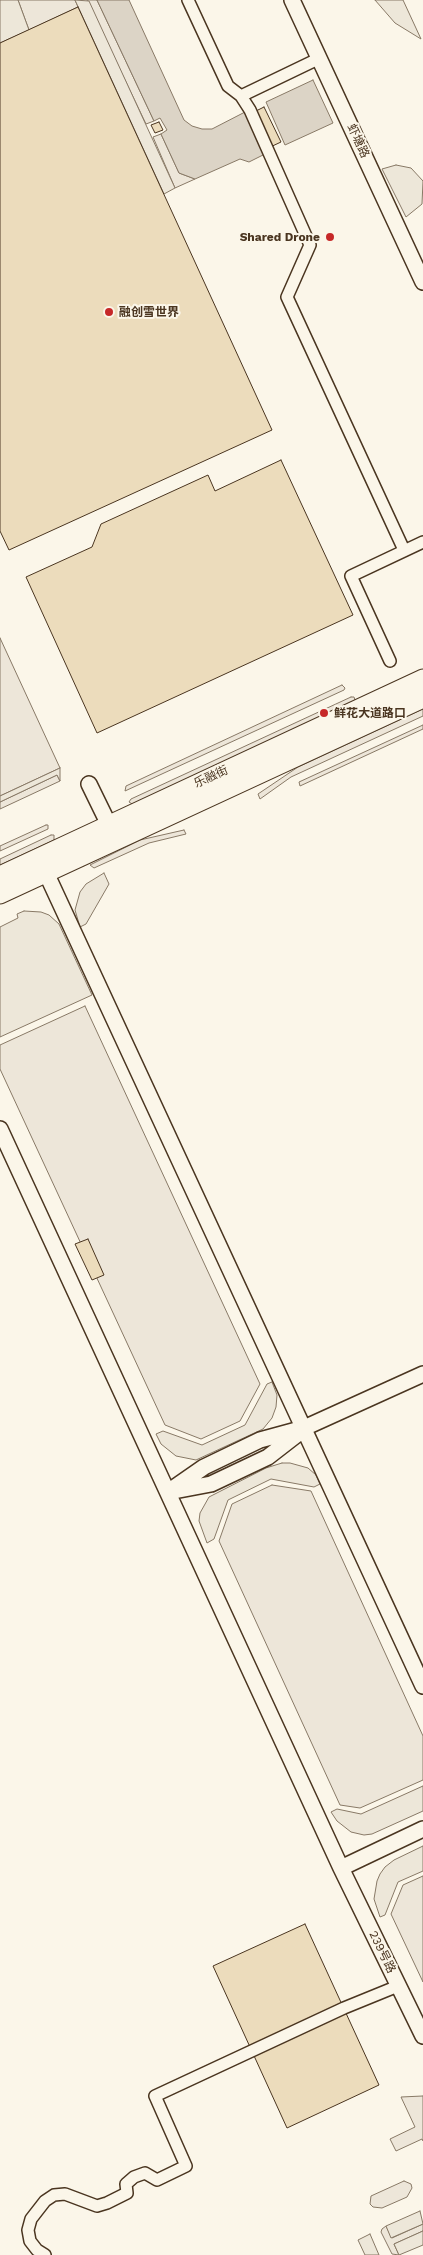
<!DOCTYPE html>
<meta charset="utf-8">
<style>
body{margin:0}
canvas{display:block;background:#fbf6e9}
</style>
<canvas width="423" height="2255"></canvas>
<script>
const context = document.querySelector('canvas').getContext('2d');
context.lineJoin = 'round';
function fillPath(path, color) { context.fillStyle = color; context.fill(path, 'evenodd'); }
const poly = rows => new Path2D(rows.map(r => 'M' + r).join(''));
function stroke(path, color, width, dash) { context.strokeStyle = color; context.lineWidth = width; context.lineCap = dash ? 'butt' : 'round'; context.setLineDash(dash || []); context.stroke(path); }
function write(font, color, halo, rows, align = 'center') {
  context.font = font + ' "Work Sans","Noto Sans SC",sans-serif'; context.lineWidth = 4; context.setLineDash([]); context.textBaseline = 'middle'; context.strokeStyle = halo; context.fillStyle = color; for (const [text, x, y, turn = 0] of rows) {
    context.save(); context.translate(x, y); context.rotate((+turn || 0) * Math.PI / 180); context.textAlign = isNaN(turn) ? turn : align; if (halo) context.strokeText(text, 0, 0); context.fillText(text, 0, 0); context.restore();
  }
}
const green = poly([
 [18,0,75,0,78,7,29,30,18,0],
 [87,0,97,0,154,121,146,124,87,0],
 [161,134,179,173,195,179,175,188,153,137,161,134],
 [0,638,60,768,0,796,0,638],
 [342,685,345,688,344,690,125,791,126,786,342,685],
 [351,697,354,697,355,700,354,703,134,805,129,802,131,799,351,697],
 [423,709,423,716,291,777,260,799,258,794,298,767,423,709],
 [423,725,423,729,300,786,299,782,423,725],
 [57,775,60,781,0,809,0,802,57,775],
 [46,825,48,825,48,829,0,851,0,846,46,825],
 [184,830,186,834,149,843,94,868,90,865,140,840,184,830],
 [51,835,54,835,54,840,0,865,0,859,51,835],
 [85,1006,260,1384,240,1421,201,1439,165,1425,0,1069,0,1045,85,1006],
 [272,1485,311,1491,423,1736,423,1780,360,1808,340,1805,219,1541,232,1504,272,1485],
 [423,1876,423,1982,391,1914,403,1885,423,1876],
 [423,2096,423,2141,422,2139,396,2151,390,2139,415,2127,401,2097,423,2096],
 [404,2181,411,2184,412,2188,407,2197,382,2208,373,2207,370,2204,371,2196,404,2181],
 [423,2224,423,2231,394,2244,399,2255,392,2254,381,2232,382,2229,386,2226,392,2238,423,2224]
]);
fillPath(green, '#ede6d9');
stroke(green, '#887966', 1);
const parking = poly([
 [0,0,18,0,29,30,0,43,0,0],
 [75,0,89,1,175,188,164,194,75,0],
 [375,0,403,0,421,39,395,23,375,0],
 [396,165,411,168,423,181,422,204,406,217,382,169,396,165],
 [60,768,60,781,57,775,0,802,0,796,60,768],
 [104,873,109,884,86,924,80,927,75,910,80,892,86,884,104,873],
 [24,911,41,912,49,915,59,924,92,995,0,1037,0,927,18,918,17,914,24,911],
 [272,1382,277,1395,276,1407,272,1418,263,1429,196,1460,176,1456,161,1444,156,1434,163,1431,202,1445,245,1425,267,1384,272,1382],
 [282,1463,290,1463,308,1468,316,1475,320,1484,314,1487,271,1479,228,1500,214,1539,207,1543,199,1521,200,1513,209,1497,266,1468,282,1463],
 [423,1786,423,1811,372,1834,364,1835,351,1832,337,1821,331,1812,337,1809,361,1814,423,1786],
 [423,1846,423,1871,398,1882,385,1915,380,1917,374,1899,377,1881,380,1874,385,1867,394,1860,423,1846],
 [420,2211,423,2224,391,2238,386,2226,420,2211],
 [423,2231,423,2245,399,2255,394,2244,423,2231],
 [370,2234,379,2255,365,2255,358,2240,370,2234]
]);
fillPath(parking, '#ede7d9');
stroke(parking, '#887966', 1);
const water = poly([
 [97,0,129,0,184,120,192,126,202,129,212,129,245,112,265,154,249,162,240,159,195,179,179,173,161,134,167,130,160,118,154,121,97,0],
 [313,80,333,123,285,145,266,102,313,80]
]);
fillPath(water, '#dcd4c6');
stroke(water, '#887966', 1);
const building = poly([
 [78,7,272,430,9,550,0,531,0,43,78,7],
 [264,107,281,142,266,149,250,114,264,107],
 [159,122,163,130,155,133,151,125,159,122],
 [281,460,353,615,97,733,26,577,92,547,101,524,208,475,215,491,281,460],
 [88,1239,104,1275,92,1280,75,1244,88,1239],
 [305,1924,379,2085,287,2128,213,1966,305,1924]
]);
fillPath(building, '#ecdcbc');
stroke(building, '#4a3520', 1);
const pedestrian = poly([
 [188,0,228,86,241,96,250,110,310,245,287,297,404,550],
 [241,96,320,58],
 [390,661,351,576,423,542],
 [45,2255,37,2250,30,2241,28,2230,31,2219,45,2201,54,2195,65,2194,97,2206,107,2203,127,2193,126,2184,134,2177,145,2173,157,2180,186,2166,155,2096,344,2008,398,1986]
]);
const minor = poly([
 [292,0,423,282],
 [89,784,109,825],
 [42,864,423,1686],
 [0,1129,341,1868,423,2036],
 [174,1491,211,1484,268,1457,299,1433],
 [168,1492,204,1467,260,1440,304,1428,423,1374],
 [341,1868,423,1829]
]);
const tertiary = poly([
 [0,876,423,679],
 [0,894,423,698]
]);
stroke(pedestrian, '#4a3520', 14);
stroke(minor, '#4a3520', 18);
stroke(tertiary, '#4a3520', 21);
stroke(pedestrian, '#fbf6e9', 11);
stroke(minor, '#fbf6e9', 15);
stroke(tertiary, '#fbf6e9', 19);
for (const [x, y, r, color] of [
 [330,237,5,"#c62828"],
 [109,312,5,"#c62828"],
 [324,713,5,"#c62828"]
]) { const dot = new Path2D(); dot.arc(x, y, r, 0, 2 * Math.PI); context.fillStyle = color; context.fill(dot); stroke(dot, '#fbf6e9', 2); }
write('12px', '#4a3520', '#fbf6e9', [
 ["虾塘路",358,141,65],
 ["乐融街",211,777,-25],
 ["239号路",382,1952,64]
]);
write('bold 12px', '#4a3520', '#fbf6e9', [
 ["Shared Drone",320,237,"right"],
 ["融创雪世界",119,312],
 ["鲜花大道路口",334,713]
], 'left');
</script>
